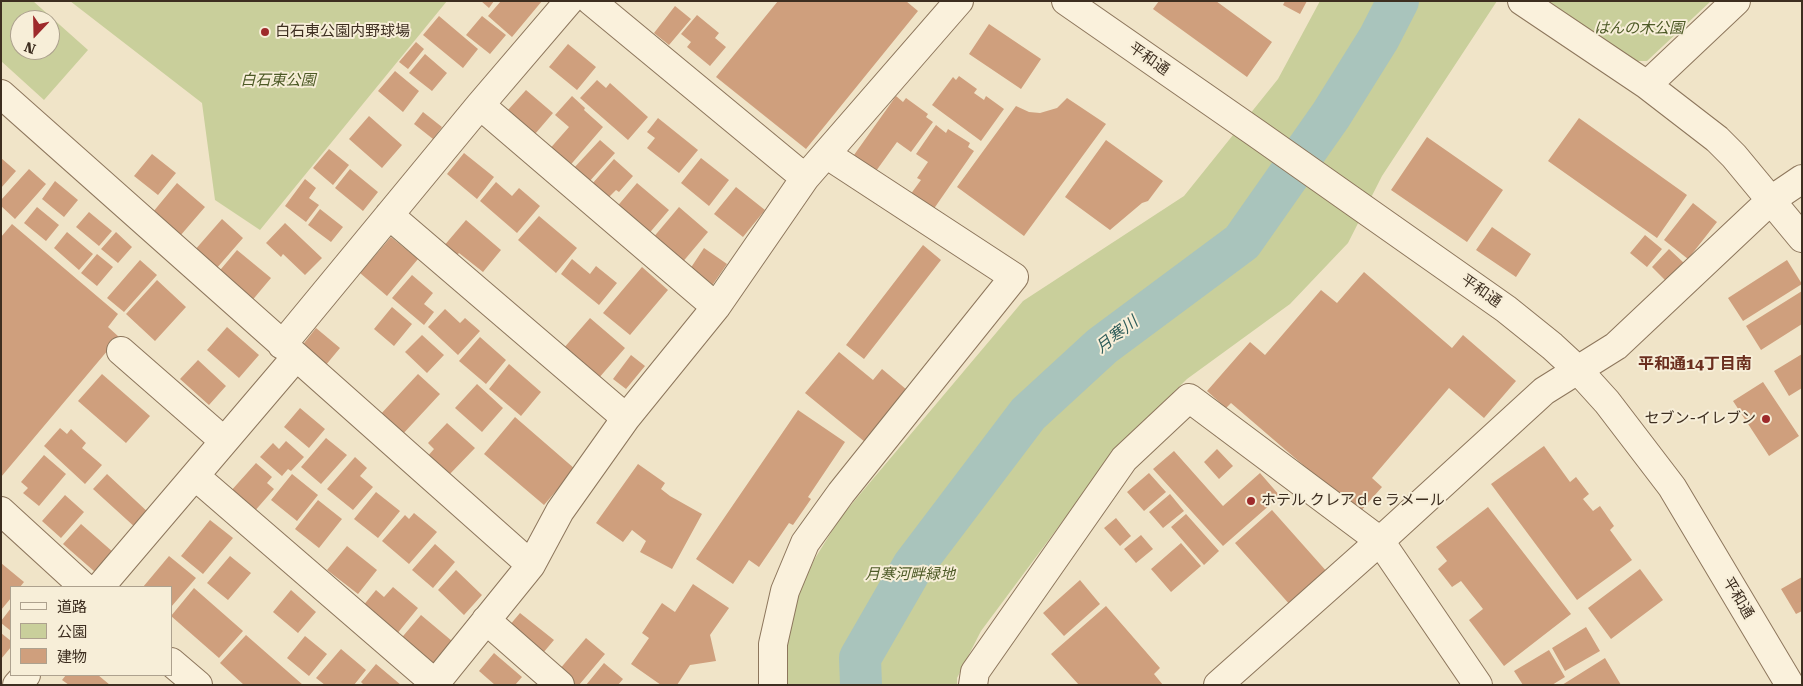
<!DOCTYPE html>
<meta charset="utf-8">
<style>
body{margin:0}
#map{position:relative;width:1803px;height:686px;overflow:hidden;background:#f0e4c8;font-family:"Roboto Serif","Noto Sans JP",serif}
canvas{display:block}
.frame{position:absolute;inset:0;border:2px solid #3d2e20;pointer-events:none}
.legend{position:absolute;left:10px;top:586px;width:162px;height:90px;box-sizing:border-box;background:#f7eed8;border:1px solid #ada18e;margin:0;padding:6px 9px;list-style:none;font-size:15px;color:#3d2e20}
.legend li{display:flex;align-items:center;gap:10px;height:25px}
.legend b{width:25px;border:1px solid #ada18e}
.north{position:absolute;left:10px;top:10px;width:50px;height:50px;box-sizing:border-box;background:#f7eed8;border:1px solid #ada18e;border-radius:50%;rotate:201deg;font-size:14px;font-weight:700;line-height:20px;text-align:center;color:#3d2e20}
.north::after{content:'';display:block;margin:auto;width:18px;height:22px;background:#9e2a2b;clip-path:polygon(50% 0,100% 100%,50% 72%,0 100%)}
</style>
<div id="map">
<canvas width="1803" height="686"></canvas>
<div class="frame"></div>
<ul class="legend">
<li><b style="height:6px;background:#faf1dc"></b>道路</li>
<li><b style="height:14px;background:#c9cf9b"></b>公園</li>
<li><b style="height:14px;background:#cf9f7d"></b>建物</li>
</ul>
<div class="north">N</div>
</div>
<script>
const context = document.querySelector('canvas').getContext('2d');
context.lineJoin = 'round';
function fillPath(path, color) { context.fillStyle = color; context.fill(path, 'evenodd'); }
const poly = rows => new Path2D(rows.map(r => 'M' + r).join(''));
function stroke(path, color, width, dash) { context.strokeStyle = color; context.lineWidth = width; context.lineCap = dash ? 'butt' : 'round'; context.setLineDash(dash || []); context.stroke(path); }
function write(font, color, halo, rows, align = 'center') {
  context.font = font + ' "Roboto Serif","Noto Sans JP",serif'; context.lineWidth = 4; context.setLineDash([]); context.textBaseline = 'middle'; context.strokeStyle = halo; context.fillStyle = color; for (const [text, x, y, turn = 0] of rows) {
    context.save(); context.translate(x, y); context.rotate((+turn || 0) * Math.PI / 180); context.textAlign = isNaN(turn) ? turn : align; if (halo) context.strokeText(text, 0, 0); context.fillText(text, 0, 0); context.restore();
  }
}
fillPath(poly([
 [1,1,33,1,88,50,44,100,1,61],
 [20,20,50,20,50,50,20,50],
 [70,1,447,1,260,230,215,200,202,103],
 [1320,1,1497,1,1382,176,1348,243,1290,304,1187,379,1114,452,981,631,957,678,957,685,783,685,786,644,796,600,814,560,840,518,1023,301,1184,196,1278,79],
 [1546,1,1711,1,1647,61,1637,61]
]), '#c9cf9b');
stroke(poly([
 [861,685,860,658,913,566,1028,414,1102,346,1242,242,1331,115,1379,38,1398,1]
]), '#a9c4bc', 42);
fillPath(poly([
 [481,1,494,1,489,8],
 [501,1,542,1,512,37,488,16],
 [778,1,906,1,918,11,806,149,716,77],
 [1159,1,1216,1,1272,42,1247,77,1153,9],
 [1285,1,1307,1,1300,14,1283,5],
 [675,6,691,19,669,45,654,33],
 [697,15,719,33,715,38,726,47,710,66,687,47,691,42,681,34],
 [439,16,478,49,463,68,423,35],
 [482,16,506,35,490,54,466,35],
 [989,24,1041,59,1021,89,969,54],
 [416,42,424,49,408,69,399,62],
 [568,44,596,67,577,90,549,67],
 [425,54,447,73,432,91,409,73],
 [395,71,419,91,403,112,378,91],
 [959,76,977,89,974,93,984,100,986,96,1004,109,981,141,932,105,953,77,956,80],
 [597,80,606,88,610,83,648,117,628,140,580,98],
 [526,90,553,113,535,134,508,110],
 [572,96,585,108,584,110,603,127,567,169,547,152,569,127,555,115],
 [896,96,903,102,906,98,928,114,926,117,933,122,911,152,897,142,876,171,854,155],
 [1067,98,1106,124,1024,236,957,187,1016,106,1029,112,1040,113,1057,108],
 [423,112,442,127,433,139,414,124],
 [369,116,402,145,382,168,349,139],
 [658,118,698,150,679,173,647,148,655,138,647,132],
 [1579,118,1687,195,1657,238,1548,161],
 [936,125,946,133,948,129,970,143,968,147,974,151,933,210,910,195,921,180,917,178,928,162,916,154],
 [1427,137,1503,190,1467,242,1391,190],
 [600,140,615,153,588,183,573,169],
 [1106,140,1163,181,1148,201,1142,203,1110,230,1065,197],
 [329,149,349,165,333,185,313,168],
 [464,153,494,177,477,199,447,174],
 [152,154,176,173,158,195,134,176],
 [1,158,16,171,1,188],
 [701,158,729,180,709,206,681,183],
 [614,159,633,176,619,192,616,190,608,198,592,184],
 [29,169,46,184,15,219,1,206,1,200],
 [350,169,378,192,363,211,335,188],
 [305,179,316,188,309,198,319,205,306,222,285,206],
 [55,181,78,200,64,217,42,199],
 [496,182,512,196,519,188,540,206,517,233,480,201],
 [177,183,205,207,180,236,153,212],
 [637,183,669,210,646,237,615,209],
 [736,187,765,210,743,237,714,214],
 [1693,203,1717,222,1688,259,1664,240],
 [37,207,59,225,46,241,24,223],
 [679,207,708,232,681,264,652,239],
 [320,209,343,227,331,242,308,225],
 [89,212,112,231,99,246,76,227],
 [539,216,577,248,556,273,518,240],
 [222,219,243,238,216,269,194,251],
 [466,220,501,250,483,272,459,253,455,257,443,247],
 [285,223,322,258,305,275,283,254,281,257,266,243],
 [12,224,118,314,108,327,119,337,1,477,1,237],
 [1492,227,1531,254,1516,277,1476,250],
 [67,232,93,254,79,270,54,248],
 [116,232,132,247,118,263,101,249],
 [1645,235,1662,249,1647,267,1630,253],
 [391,237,418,259,387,296,360,273],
 [923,245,941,260,864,359,846,345],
 [704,248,727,264,709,290,686,275],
 [1669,249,1685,264,1667,282,1652,267],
 [237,250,271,278,250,303,216,275],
 [97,254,113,267,97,286,81,273],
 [572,259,590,274,596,266,617,283,599,305,561,274],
 [140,260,157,275,124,312,107,298],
 [1787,260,1802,284,1743,321,1728,298],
 [642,267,668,290,630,335,603,313],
 [1364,272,1452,348,1463,335,1516,381,1484,418,1449,388,1372,478,1382,487,1359,513,1231,403,1226,408,1207,391,1250,342,1265,355,1321,290,1337,303],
 [412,275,433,293,424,304,434,312,424,325,392,298],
 [157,280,186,307,155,341,126,314],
 [1802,291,1802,324,1761,350,1746,326],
 [392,307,412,324,394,346,374,329],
 [445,309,460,323,465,318,480,331,458,355,428,327],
 [590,318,625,348,598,379,563,349],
 [227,327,259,355,239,378,207,350],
 [316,328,340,348,325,366,301,347],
 [422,335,444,355,427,373,405,352],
 [480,337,506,360,486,384,459,361],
 [839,352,873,380,882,369,907,390,865,442,805,393],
 [1802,354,1802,388,1789,396,1774,371],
 [631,355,645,366,626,389,613,379],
 [198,360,226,386,209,405,180,379],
 [509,364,541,392,521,416,489,389],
 [102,374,150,416,126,443,78,401],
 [418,374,440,394,401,436,379,416],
 [1763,382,1799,436,1769,456,1733,401],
 [477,384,503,408,482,432,455,408],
 [300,408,325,429,309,448,284,427],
 [798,410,845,442,808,497,811,499,793,525,789,523,759,567,749,560,733,584,696,559],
 [515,417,575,469,544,505,484,454],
 [447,423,475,448,448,476,427,457,434,449,428,443],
 [60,428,67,434,71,429,86,443,82,448,102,465,85,484,44,446],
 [326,438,347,455,321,484,301,467],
 [286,441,304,457,291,471,288,469,282,476,260,457,273,443,279,449],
 [1544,446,1570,482,1576,477,1589,494,1583,499,1593,511,1600,506,1614,526,1610,530,1632,560,1577,600,1491,484],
 [1217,449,1233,466,1219,479,1204,462],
 [1174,451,1223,506,1260,473,1280,496,1223,546,1153,469],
 [44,455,66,474,39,506,23,493,28,488,21,482],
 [355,457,367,468,360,476,373,487,353,510,327,489],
 [256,463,272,477,267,483,274,489,253,513,230,492],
 [638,464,665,483,661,489,670,496,702,514,672,569,640,552,646,541,632,530,623,542,596,523],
 [1149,473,1166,492,1144,511,1127,492],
 [107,474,150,514,137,529,93,489],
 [292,474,318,495,297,521,271,500],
 [376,492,400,511,378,538,354,519],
 [1170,494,1184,511,1163,528,1149,512],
 [65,495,84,512,61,538,42,521],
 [318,500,342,519,319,548,295,529],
 [1488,507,1571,614,1504,666,1469,620,1483,609,1461,581,1452,587,1438,569,1447,561,1436,547],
 [1272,510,1328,573,1291,606,1235,543],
 [414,513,437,532,409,564,382,541,405,515,409,519],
 [1186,514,1219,551,1204,565,1171,527],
 [1116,518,1131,536,1120,546,1104,528],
 [210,520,233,538,203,574,181,556],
 [81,524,113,552,95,572,63,544],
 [1141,535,1153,549,1136,563,1124,549],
 [1181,543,1201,566,1171,592,1151,569],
 [435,544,455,562,433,588,412,570],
 [347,546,377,570,358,594,327,570],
 [169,556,196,578,171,607,171,587,143,587],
 [230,556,251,573,228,600,207,583],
 [1,563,24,582,20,587,11,587,11,598,1,610],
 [1640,569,1663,600,1611,639,1588,608],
 [456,570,482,595,464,615,438,590],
 [1802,577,1802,611,1796,614,1781,589],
 [1080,580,1100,604,1064,636,1043,613],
 [693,584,729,608,710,635,716,661,690,665,677,685,661,685,631,664,649,638,642,633,662,603,675,612],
 [393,587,418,608,396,635,362,607,376,590,384,597],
 [194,588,243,631,219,658,171,616],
 [291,590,316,612,298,633,273,612],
 [1106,606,1160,668,1154,674,1163,685,1079,685,1051,654],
 [11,608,11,631,1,623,1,621],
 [520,613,554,640,537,660,503,633],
 [421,615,452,641,430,668,398,642],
 [1586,627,1600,651,1565,671,1552,648],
 [1,633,11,641,11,647,1,659],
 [246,635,303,685,244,685,220,663],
 [305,636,327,654,309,676,287,658],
 [586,638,605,654,579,685,576,685,559,670],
 [341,649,366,670,354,685,325,685,316,678],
 [1549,650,1565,677,1552,685,1523,685,1514,671],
 [494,653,522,677,515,685,495,685,479,671],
 [1605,658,1621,685,1562,685],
 [604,663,623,679,618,685,586,685],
 [376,664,401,685,364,685,361,682],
 [66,675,98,675,110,685,69,685,62,680]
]), '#cf9f7d');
const minor = poly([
 [591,1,805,178],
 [1066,1,1256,133,1506,309,1552,346,1578,370,1607,402,1672,487,1790,685],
 [1522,1,1647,85,1717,139,1734,156,1802,238],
 [1647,85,1736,1],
 [1,94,531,565],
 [480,105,716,307],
 [389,215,626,418],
 [282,345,480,105,569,1],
 [121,351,224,441],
 [195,476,437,685],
 [1,511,84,587],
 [100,587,296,357],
 [486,620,560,685],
 [171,662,198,685],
 [17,685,26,675],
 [434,685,531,565,560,511,626,418,716,307,805,178,959,1],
 [773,685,773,644,785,591,805,543,841,493,1014,277,826,154],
 [973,685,975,672,1124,459,1189,398,1380,541,1478,685],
 [1218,685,1380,541,1544,391,1616,346,1771,200,1802,179]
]);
stroke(minor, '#8d765c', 30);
stroke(minor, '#faf1dc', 28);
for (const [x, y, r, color] of [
 [265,32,5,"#9e2a2b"],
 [1766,419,5,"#9e2a2b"],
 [1251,501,5,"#9e2a2b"]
]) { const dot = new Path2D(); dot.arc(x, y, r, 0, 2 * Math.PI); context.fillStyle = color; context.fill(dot); stroke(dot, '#f7eed8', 2); }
write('italic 15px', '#4d5a26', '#f7eed8', [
 ["はんの木公園",1639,29],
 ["白石東公園",278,81],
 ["月寒河畔緑地",910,575]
]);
write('15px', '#3d2e20', '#f7eed8', [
 ["白石東公園内野球場",275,32],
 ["セブン-イレブン",1756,419,"right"],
 ["ホテル クレアｄｅラメール",1261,501]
], 'left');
write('15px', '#3d2e20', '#f7eed8', [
 ["平和通",1149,59,35],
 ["平和通",1481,291,35],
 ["平和通",1738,598,59]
]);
write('italic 16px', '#2f5d5a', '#f7eed8', [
 ["月寒川",1117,335,-38]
]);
write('bold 16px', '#6b2e1e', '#f7eed8', [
 ["平和通14丁目南",1695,364]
]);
</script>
